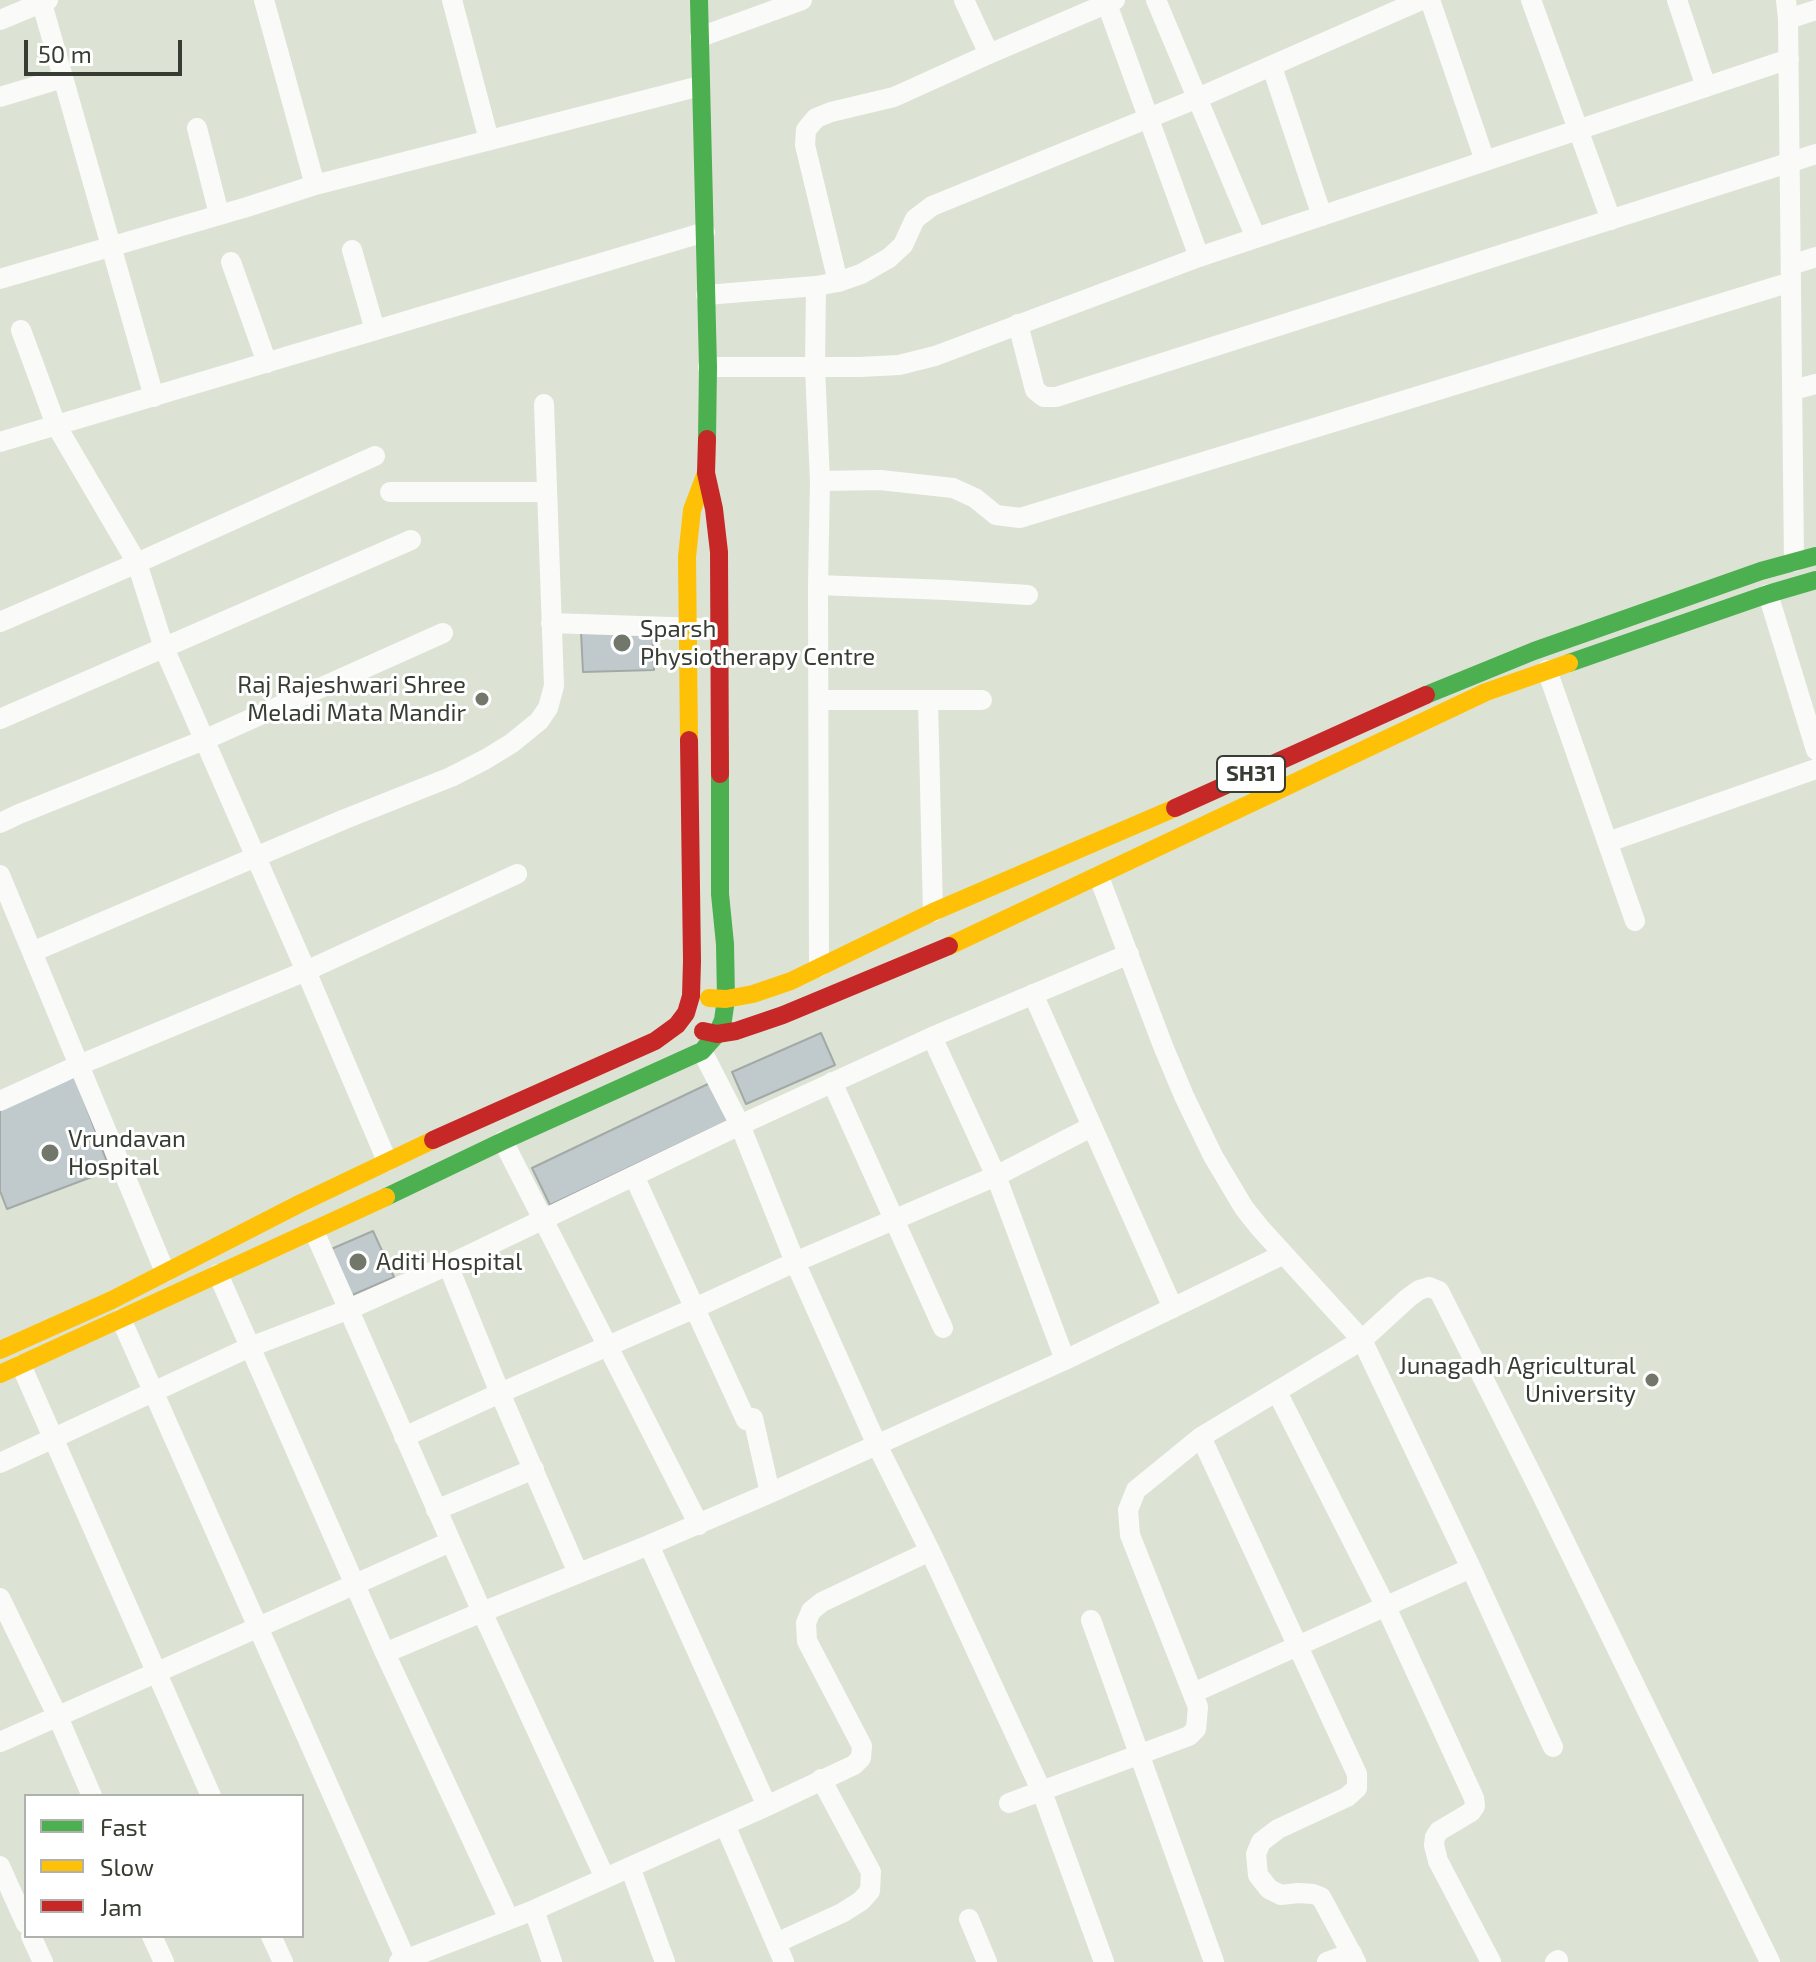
<!DOCTYPE html>
<style>
body{margin:0}
#map{position:relative;width:1816px;height:1962px;overflow:hidden;background:#dce3d4;font-family:"Exo 2",sans-serif}
canvas{display:block}
.legend{position:absolute;left:24px;top:1794px;width:280px;height:144px;box-sizing:border-box;background:#fff;border:2px solid #afb1ad;margin:0;padding:10px 14px;list-style:none;font-size:24px;color:#383d33}
.legend li{display:flex;align-items:center;gap:16px;height:40px}
.legend b{width:40px;border:2px solid #afb1ad}
.scale{position:absolute;left:24px;top:40px;width:158px;height:36px;box-sizing:border-box;border:4px solid #383d33;border-top:0;padding-left:10px;font-size:24px;line-height:28px;white-space:nowrap;color:#383d33;-webkit-text-stroke:6px #fff;paint-order:stroke}
</style>
<div id="map">
<canvas width="1816" height="1962"></canvas>
<ul class="legend">
<li><b style="height:10px;background:#4caf50"></b>Fast</li>
<li><b style="height:10px;background:#ffc107"></b>Slow</li>
<li><b style="height:10px;background:#c62828"></b>Jam</li>
</ul>
<div class="scale">50 m</div>
</div>
<script>
const context = document.querySelector('canvas').getContext('2d');
context.lineJoin = 'round';
function fillPath(path, color) { context.fillStyle = color; context.fill(path, 'evenodd'); }
const poly = rows => new Path2D(rows.map(r => 'M' + r).join(''));
function stroke(path, color, width, dash) { context.strokeStyle = color; context.lineWidth = width; context.lineCap = dash ? 'butt' : 'round'; context.setLineDash(dash || []); context.stroke(path); }
function write(font, color, halo, rows, align = 'center') {
  context.font = font + ' "Exo 2",sans-serif'; context.lineWidth = 6; context.setLineDash([]); context.textBaseline = 'middle'; context.strokeStyle = halo; context.fillStyle = color; for (const [text, x, y, turn = 0] of rows) {
    context.save(); context.translate(x, y); context.rotate((+turn || 0) * Math.PI / 180); context.textAlign = isNaN(turn) ? turn : align; if (halo) context.strokeText(text, 0, 0); context.fillText(text, 0, 0); context.restore();
  }
}
const building = poly([
 [652,630,654,670,583,672,581,632,652,630],
 [821,1033,835,1065,746,1104,732,1072,821,1033],
 [75,1077,110,1170,7,1209,0,1191,0,1106,75,1077],
 [710,1083,728,1121,550,1205,532,1168,710,1083],
 [373,1231,394,1277,350,1296,329,1250,373,1231]
]);
fillPath(building, '#c0cacc');
stroke(building, '#a3a9a6', 2);
stroke(poly([
 [41,0,154,397],
 [264,0,315,185],
 [452,0,489,140],
 [964,0,989,54],
 [1156,0,1256,238],
 [1430,0,1485,161],
 [1531,0,1611,220],
 [1677,0,1706,87],
 [1786,0,1788,19,1794,562],
 [1107,4,1199,257],
 [1788,19,1816,10],
 [0,20,48,0],
 [700,37,802,0],
 [1272,67,1322,216],
 [0,97,63,78],
 [197,128,219,214],
 [352,250,375,330],
 [231,262,267,363],
 [1791,265,1816,257],
 [0,279,247,207,315,185,700,86],
 [838,282,805,145,806,130,816,118,831,112,894,97,989,54,1115,0],
 [816,286,815,368,820,481,818,585,819,967],
 [706,295,816,286,838,282,861,274,889,258,903,245,915,219,932,206,1198,98,1421,0],
 [1018,324,1035,390,1044,397,1056,397,1816,154],
 [21,330,56,425,137,563,164,648,306,971,387,1161],
 [708,367,860,367,899,365,935,356,1199,257,1789,59],
 [1793,390,1816,384],
 [0,442,705,232],
 [820,481,880,480,953,488,975,498,996,515,1020,518,1791,282],
 [390,492,547,492],
 [818,585,947,590,1028,595],
 [1768,594,1816,750],
 [0,622,137,563,375,456],
 [551,623,699,628],
 [1547,670,1635,921],
 [819,700,982,700],
 [928,700,933,912],
 [0,719,411,540],
 [0,823,19,814,204,740,443,633],
 [1608,842,1816,769],
 [0,875,165,1272],
 [1099,877,1163,1046,1184,1096,1213,1156,1244,1208,1260,1228,1362,1340,1471,1568,1553,1747],
 [32,952,345,819,451,777,486,759,512,743,539,721,548,708,554,686,544,404],
 [1033,994,1173,1308],
 [932,1037,996,1176,1065,1360],
 [702,1051,740,1125,795,1262,877,1445,930,1551,1042,1792,1104,1962],
 [832,1082,943,1328],
 [0,1101,79,1065,306,971,517,874],
 [503,1141,699,1525],
 [634,1176,746,1420],
 [314,1231,482,1612,605,1878],
 [448,1265,500,1393,578,1573],
 [218,1274,385,1653,509,1919],
 [121,1319,406,1960],
 [21,1365,211,1796],
 [1277,1392,1386,1607,1474,1798,1475,1806,1471,1812,1439,1831,1435,1837,1434,1845,1438,1861,1491,1962],
 [753,1418,770,1493],
 [404,1437,500,1393,695,1308,795,1262,996,1176,1091,1127],
 [1201,1437,1357,1774,1357,1788,1347,1797,1278,1829,1261,1842,1256,1854,1258,1875,1269,1889,1281,1895,1298,1893,1313,1894,1321,1897,1356,1962],
 [0,1463,250,1347,347,1310,448,1265,740,1125,932,1037,1129,954],
 [436,1510,534,1469],
 [649,1545,767,1806],
 [0,1598,58,1717,92,1796],
 [1091,1620,1214,1962],
 [385,1653,482,1612,649,1545,770,1493,1065,1360,1282,1255],
 [1193,1693,1471,1568],
 [0,1742,450,1542],
 [1009,1803,1189,1736,1196,1729,1198,1707,1130,1535,1128,1510,1136,1490,1201,1437,1362,1340,1408,1298,1419,1290,1429,1287,1439,1291,1538,1487,1770,1962],
 [725,1825,784,1962],
 [0,1866,26,1924],
 [630,1867,665,1962],
 [534,1910,552,1962],
 [969,1919,987,1962],
 [31,1936,43,1962],
 [152,1936,164,1962],
 [271,1936,283,1962],
 [776,1943,842,1913,861,1901,870,1891,871,1872,821,1779],
 [399,1962,534,1910,767,1806,854,1765,861,1758,862,1746,807,1641,806,1623,811,1611,822,1602,930,1551],
 [1327,1962,1352,1953],
 [1555,1962,1558,1960]
]), '#fafbf9', 20);
stroke(poly([
 [699,0,708,367,707,439],
 [1569,663,1768,594,1816,580],
 [1426,695,1534,651,1761,571,1816,556],
 [386,1197,503,1141,702,1051,717,1034,723,1020,726,999,725,944,720,894,720,774]
]), '#4caf50', 18);
stroke(poly([
 [689,740,687,557,692,510,706,473],
 [949,946,1486,692,1569,663],
 [709,998,726,999,753,994,791,981,933,912,1175,808],
 [0,1350,112,1300,301,1203,433,1140],
 [0,1374,386,1197]
]), '#ffc107', 18);
stroke(poly([
 [707,439,706,473,714,509,719,552,720,774],
 [1175,808,1426,695],
 [703,1031,717,1034,736,1031,783,1015,949,946],
 [433,1140,655,1041,677,1025,686,1013,691,996,692,961,689,740]
]), '#c62828', 18);
for (const [x, y, r, color] of [
 [622,643,10,"#71776b"],
 [482,699,8,"#71776b"],
 [50,1153,10,"#71776b"],
 [358,1262,10,"#71776b"],
 [1652,1380,8,"#71776b"]
]) { const dot = new Path2D(); dot.arc(x, y, r, 0, 2 * Math.PI); context.fillStyle = color; context.fill(dot); stroke(dot, '#fff', 3); }
for (const [x, y, w] of [
 [1251,774,68]
]) { const box = new Path2D(); box.roundRect(x - w / 2, y - 18, w, 36, 6); context.fillStyle = '#fff'; context.fill(box); stroke(box, '#383d33', 2); }
write('bold 22px', '#383d33', null, [
 ["SH31",1251,774]
]);
write('24px', '#383d33', '#fff', [
 ["Sparsh",640,629],
 ["Physiotherapy Centre",640,657],
 ["Raj Rajeshwari Shree",466,685,"right"],
 ["Meladi Mata Mandir",466,713,"right"],
 ["Vrundavan",68,1139],
 ["Hospital",68,1167],
 ["Aditi Hospital",376,1262],
 ["Junagadh Agricultural",1636,1366,"right"],
 ["University",1636,1394,"right"]
], 'left');
</script>
